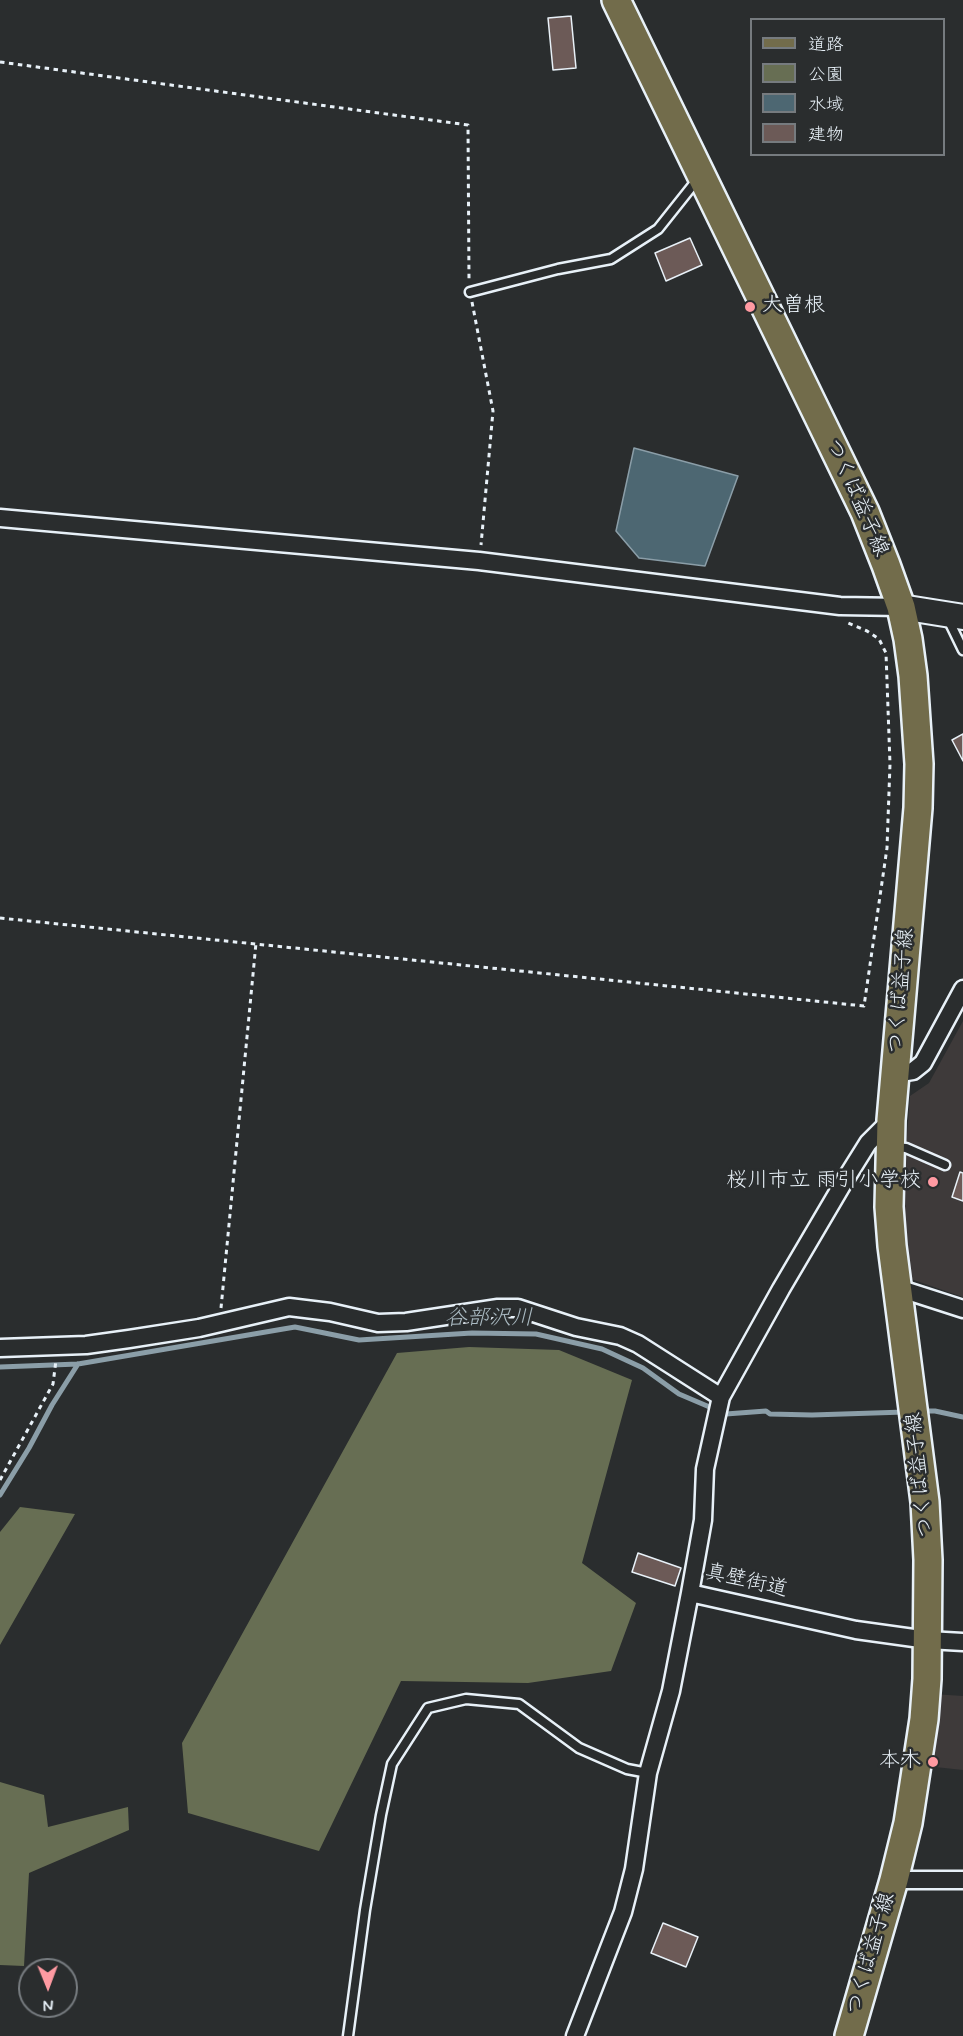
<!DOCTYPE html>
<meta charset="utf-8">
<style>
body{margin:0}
#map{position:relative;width:963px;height:2036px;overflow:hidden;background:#2a2d2e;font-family:Mynerve,"Klee One",sans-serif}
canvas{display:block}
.legend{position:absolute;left:750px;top:18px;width:195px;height:138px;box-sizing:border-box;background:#2a2d2e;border:2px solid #767b7f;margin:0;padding:8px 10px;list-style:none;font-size:18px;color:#e8f1f8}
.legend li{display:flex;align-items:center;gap:12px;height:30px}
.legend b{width:30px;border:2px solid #767b7f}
.north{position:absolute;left:18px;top:1958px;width:60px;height:60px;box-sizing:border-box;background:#2a2d2e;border:2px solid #767b7f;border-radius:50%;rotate:179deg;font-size:16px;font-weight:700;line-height:24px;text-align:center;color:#e8f1f8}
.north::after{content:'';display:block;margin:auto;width:21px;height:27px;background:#ff9aa2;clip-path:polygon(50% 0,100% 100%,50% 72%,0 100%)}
</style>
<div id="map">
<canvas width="963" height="2036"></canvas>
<ul class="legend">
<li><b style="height:8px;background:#726c4b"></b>道路</li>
<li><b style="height:16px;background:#676e53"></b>公園</li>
<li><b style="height:16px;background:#4d6772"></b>水域</li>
<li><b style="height:16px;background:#6c5a57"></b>建物</li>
</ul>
<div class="north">N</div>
</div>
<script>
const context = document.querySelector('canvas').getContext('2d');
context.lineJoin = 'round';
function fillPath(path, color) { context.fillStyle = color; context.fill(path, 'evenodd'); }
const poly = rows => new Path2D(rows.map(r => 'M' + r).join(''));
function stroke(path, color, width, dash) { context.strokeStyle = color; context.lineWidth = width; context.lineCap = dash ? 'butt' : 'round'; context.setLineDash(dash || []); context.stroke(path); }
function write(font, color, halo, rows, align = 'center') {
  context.font = font + ' Mynerve,"Klee One",sans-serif'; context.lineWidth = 5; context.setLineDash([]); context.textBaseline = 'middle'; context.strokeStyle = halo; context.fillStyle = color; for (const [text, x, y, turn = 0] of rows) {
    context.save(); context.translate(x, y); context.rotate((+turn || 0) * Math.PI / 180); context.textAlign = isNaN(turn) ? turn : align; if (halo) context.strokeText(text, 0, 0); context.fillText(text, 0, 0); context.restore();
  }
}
fillPath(poly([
 [963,1021,963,1297,908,1278,901,1216,910,1096,929,1083],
 [933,1694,963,1696,963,1770,926,1766]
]), '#3e3a3a');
fillPath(poly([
 [469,1347,559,1350,632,1380,582,1563,636,1603,611,1671,528,1683,401,1681,319,1851,188,1813,182,1743,397,1353],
 [20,1507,75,1514,0,1645,0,1532],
 [0,1782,44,1795,48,1827,128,1807,129,1830,29,1873,24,1966,0,1965]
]), '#676e53');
const water = poly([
 [634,448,738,476,705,566,639,558,616,531,634,448]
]);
fillPath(water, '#4d6772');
stroke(water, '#8b9ea8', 1.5);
stroke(poly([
 [0,1367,78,1364,295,1327,359,1340,472,1333,536,1334,602,1349,643,1368,679,1394,726,1414,766,1411,770,1414,812,1415,905,1412],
 [920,1411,935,1411,963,1417],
 [0,1495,29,1448,52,1405,78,1364]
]), '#8b9ea8', 5);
const building = poly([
 [571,16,576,68,553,70,548,18,571,16],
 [690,238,702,265,666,281,655,253,690,238],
 [963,734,963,761,952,740,963,734],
 [960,1172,963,1173,963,1201,952,1197,960,1172],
 [638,1553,681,1568,675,1586,632,1572,638,1553],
 [663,1923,698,1937,686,1967,651,1953,663,1923]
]);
fillPath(building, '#6c5a57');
stroke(building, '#e8f1f8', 1.5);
const service = poly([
 [470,292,558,269,611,259,658,229,697,180],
 [947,617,963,650],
 [894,1147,906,1148,945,1165],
 [348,2036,365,1910,381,1815,392,1764,428,1708,466,1699,519,1704,579,1748,627,1769,648,1773]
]);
const minor = poly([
 [0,518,479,561,840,606,901,607],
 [894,1074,913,1071,923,1063,963,989],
 [898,1288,963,1309],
 [0,1348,86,1345,129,1339,199,1328,289,1307,330,1312,378,1323,406,1322,498,1308,518,1308,576,1327,620,1336,638,1344,721,1397],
 [690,1593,856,1630,928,1640,963,1642],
 [894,1880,963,1880],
 [575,2036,623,1912,634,1869,648,1773,671,1691,690,1593,703,1520,705,1469,721,1397,781,1289,848,1175,868,1143,891,1120]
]);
const secondary = poly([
 [901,607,963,617]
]);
const primary = poly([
 [616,0,865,512,886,565,901,607,908,639,913,676,919,764,918,808,891,1120,889,1207,892,1246,925,1502,928,1560,927,1679,924,1719,908,1823,894,1880,849,2036]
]);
stroke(service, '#e8f1f8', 13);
stroke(minor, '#e8f1f8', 21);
stroke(secondary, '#e8f1f8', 28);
stroke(primary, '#e8f1f8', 32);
stroke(poly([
 [0,62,468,125,469,280],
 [472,302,493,411,481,545],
 [0,918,864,1006,887,848,890,764,886,653,879,639,867,631,848,623],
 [221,1308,256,943],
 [0,1480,53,1384,56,1360]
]), '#e8f1f8', 3, [4.5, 4.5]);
stroke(service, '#2a2d2e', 8);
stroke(minor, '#2a2d2e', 16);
stroke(secondary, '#2a2d2e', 24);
stroke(primary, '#726c4b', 27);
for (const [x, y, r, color] of [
 [750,307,6,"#ff9aa2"],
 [933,1182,6,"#ff9aa2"],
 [933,1762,6,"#ff9aa2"]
]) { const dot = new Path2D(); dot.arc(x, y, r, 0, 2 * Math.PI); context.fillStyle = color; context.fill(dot); stroke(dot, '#2a2d2e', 2); }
write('21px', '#e8f1f8', '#2a2d2e', [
 ["大曽根",762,307,"left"],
 ["桜川市立 雨引小学校",921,1182],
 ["本木",921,1762]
], 'right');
write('21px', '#e8f1f8', '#2a2d2e', [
 ["つくば益子線",856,498,66],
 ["つくば益子線",902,991,-85],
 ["つくば益子線",921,1475,-96],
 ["真壁街道",746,1582,13],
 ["つくば益子線",872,1954,-74]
]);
write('italic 22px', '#aabac2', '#2a2d2e', [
 ["谷部沢川",489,1319]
]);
</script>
